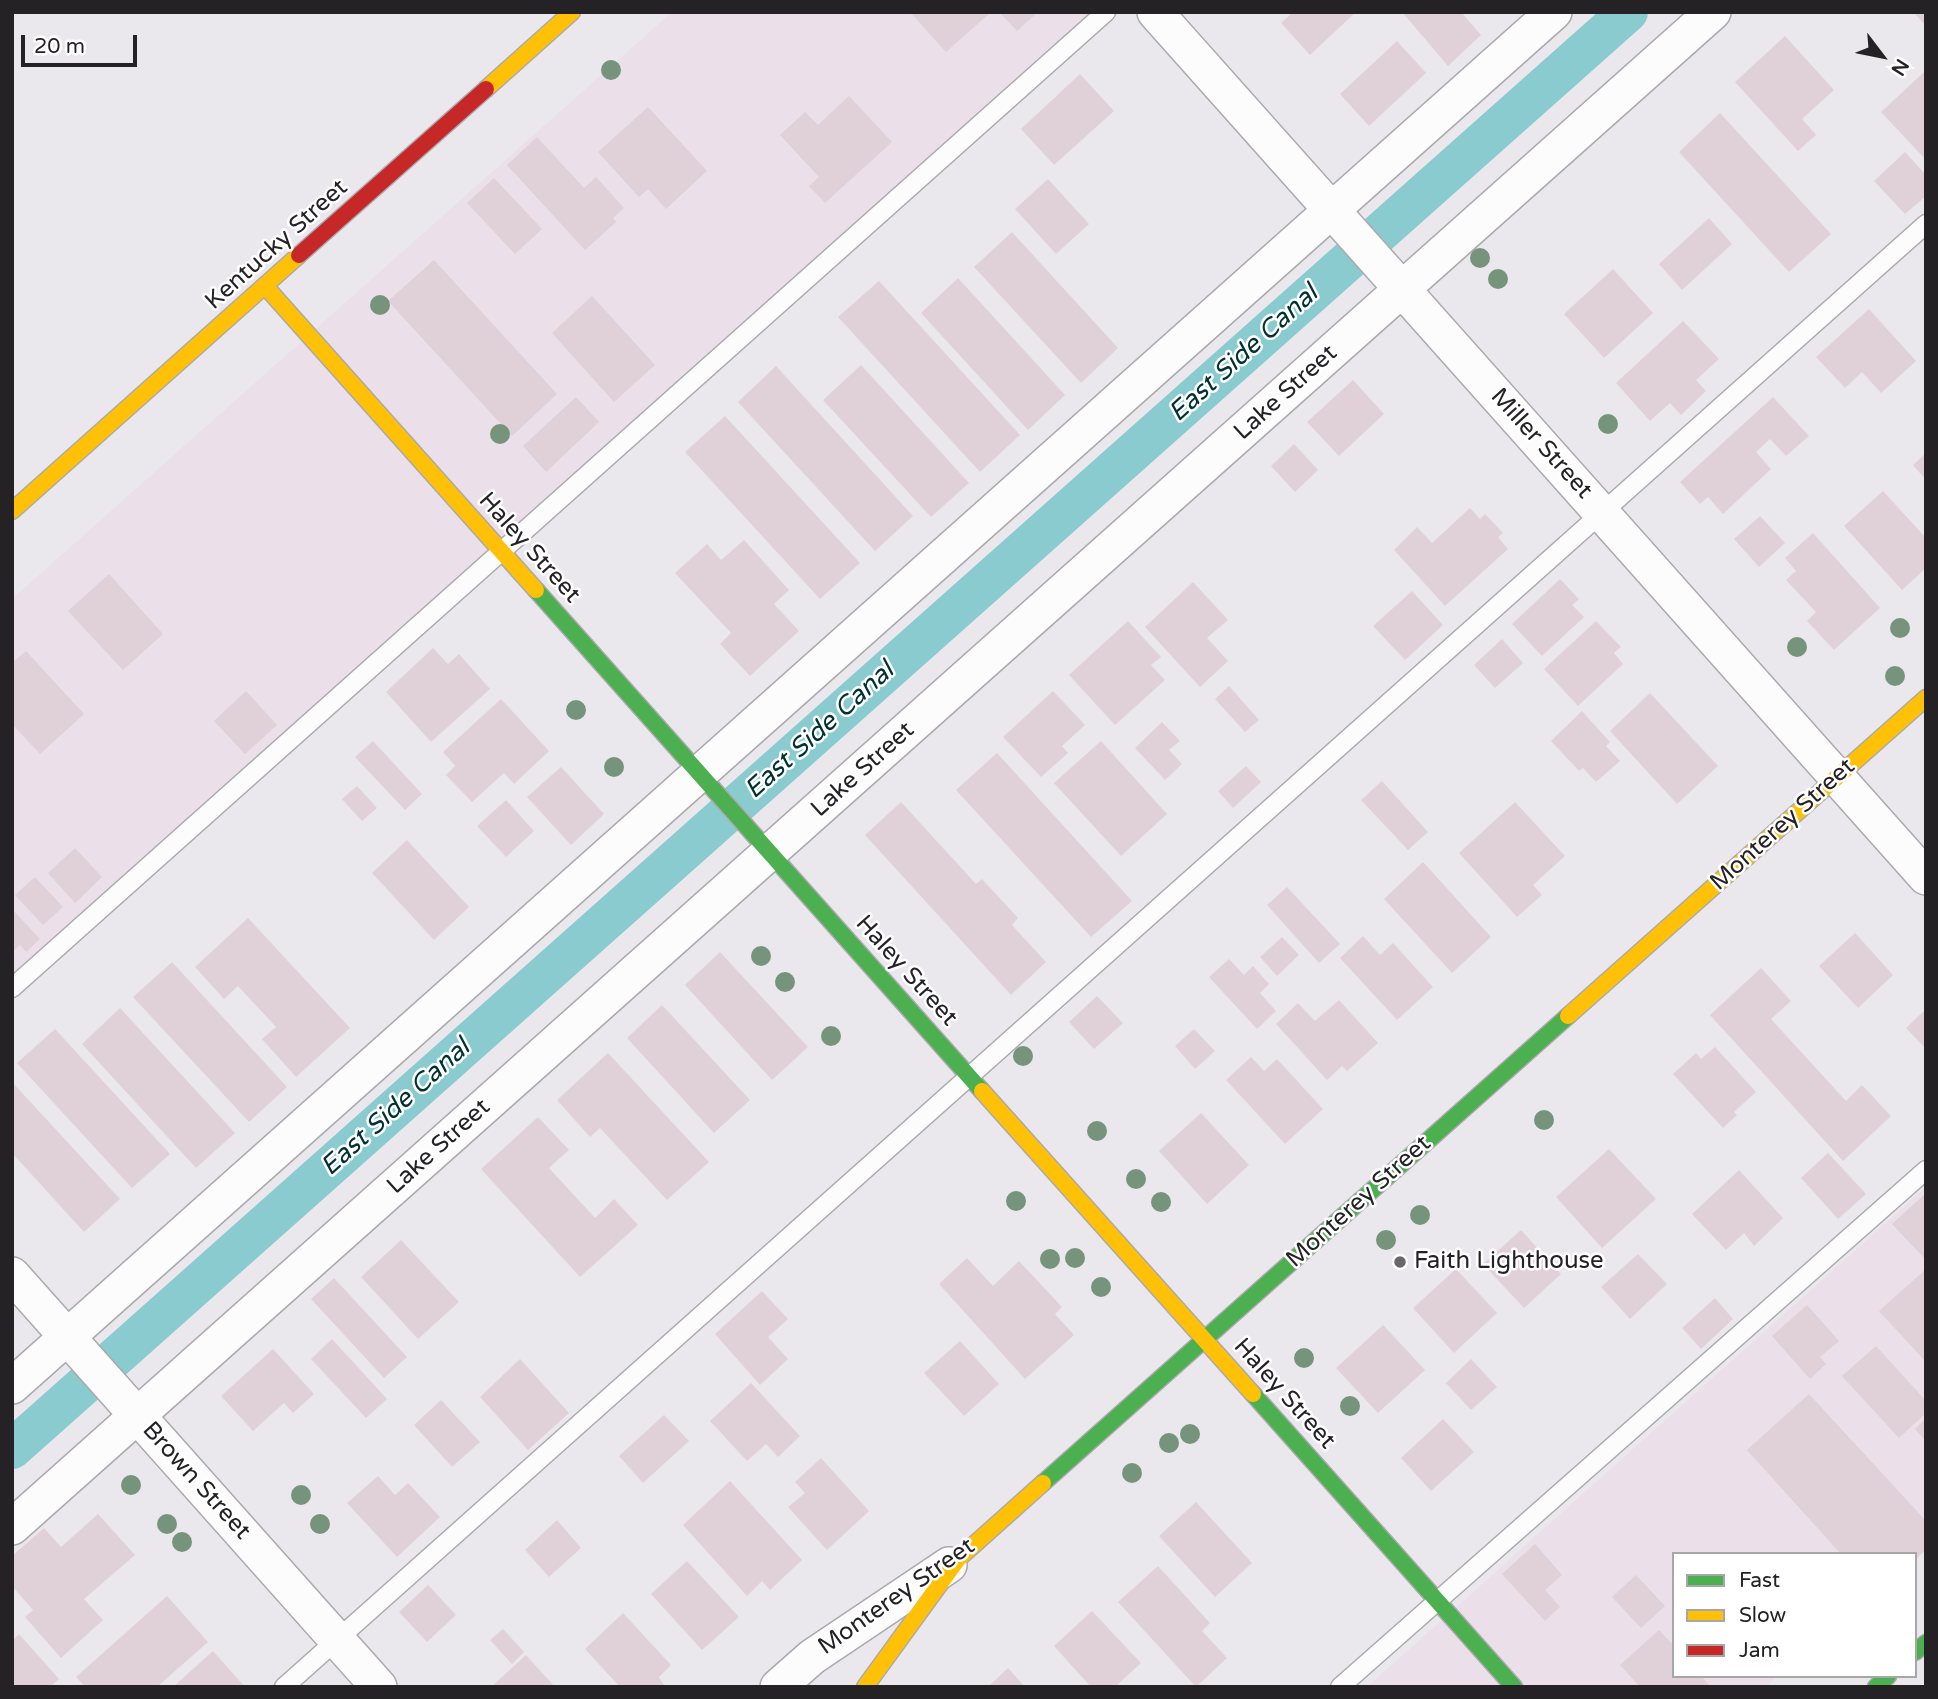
<!DOCTYPE html>
<style>
body{margin:0}
#map{position:relative;width:1938px;height:1699px;overflow:hidden;background:#eae8ec;font-family:"Varela Round",sans-serif}
canvas{display:block}
.frame{position:absolute;inset:0;border:14px solid #242225;pointer-events:none}
.legend{position:absolute;left:1672px;top:1552px;width:245px;height:126px;box-sizing:border-box;background:#fff;border:2px solid #a7a7a8;margin:0;padding:9px 12px;list-style:none;font-size:21px;color:#242225}
.legend li{display:flex;align-items:center;gap:14px;height:35px}
.legend b{width:35px;border:2px solid #a7a7a8}
.north{position:absolute;left:1847px;top:21px;width:70px;height:70px;-webkit-text-stroke:5px #fff;paint-order:stroke;rotate:122deg;font-size:19px;font-weight:700;line-height:28px;text-align:center;color:#242225}
.north::after{content:'';display:block;margin:auto;width:24px;height:32px;background:#242225;clip-path:polygon(50% 0,100% 100%,50% 72%,0 100%)}
.scale{position:absolute;left:21px;top:35px;width:116px;height:32px;box-sizing:border-box;border:4px solid #242225;border-top:0;padding-left:9px;font-size:21px;line-height:24px;white-space:nowrap;color:#242225;-webkit-text-stroke:5px #fff;paint-order:stroke}
</style>
<div id="map">
<canvas width="1938" height="1699"></canvas>
<div class="frame"></div>
<ul class="legend">
<li><b style="height:9px;background:#4caf50"></b>Fast</li>
<li><b style="height:9px;background:#ffc107"></b>Slow</li>
<li><b style="height:9px;background:#c62828"></b>Jam</li>
</ul>
<div class="north">N</div>
<div class="scale">20 m</div>
</div>
<script>
const context = document.querySelector('canvas').getContext('2d');
context.lineJoin = 'round';
function fillPath(path, color) { context.fillStyle = color; context.fill(path, 'evenodd'); }
const poly = rows => new Path2D(rows.map(r => 'M' + r).join(''));
function stroke(path, color, width, dash) { context.strokeStyle = color; context.lineWidth = width; context.lineCap = dash ? 'butt' : 'round'; context.setLineDash(dash || []); context.stroke(path); }
function write(font, color, halo, rows, align = 'center') {
  context.font = font + ' "Varela Round",sans-serif'; context.lineWidth = 5; context.setLineDash([]); context.textBaseline = 'middle'; context.strokeStyle = halo; context.fillStyle = color; for (const [text, x, y, turn = 0] of rows) {
    context.save(); context.translate(x, y); context.rotate((+turn || 0) * Math.PI / 180); context.textAlign = isNaN(turn) ? turn : align; if (halo) context.strokeText(text, 0, 0); context.fillText(text, 0, 0); context.restore();
  }
}
fillPath(poly([
 [672,12,1104,12,12,981,12,599],
 [1926,1187,1926,1544,1914,1554,1674,1554,1674,1676,1777,1676,1766,1687,1367,1687]
]), '#ebdfe9');
stroke(poly([
 [12,1449,1628,12]
]), '#89cbcf', 40);
fillPath(poly([
 [910,12,991,12,946,52],
 [999,12,1038,12,1017,31],
 [1293,12,1356,12,1310,55,1281,23],
 [1402,12,1461,12,1481,35,1448,66],
 [1913,12,1926,12,1926,26],
 [1785,36,1834,90,1802,119,1816,135,1798,151,1735,82],
 [1397,41,1426,73,1369,126,1340,94],
 [1924,72,1926,74,1926,160,1881,112],
 [1080,74,1114,111,1054,165,1021,129],
 [849,96,892,142,825,203,809,186,819,177,780,135,805,112,818,125],
 [648,107,707,171,666,209,648,189,639,197,598,152],
 [1720,113,1831,234,1789,272,1679,152],
 [537,137,584,188,596,177,624,208,613,218,616,222,585,250,507,165],
 [1905,152,1926,175,1926,196,1905,214,1874,181],
 [494,178,542,229,515,254,467,203],
 [1048,179,1089,224,1056,254,1015,209],
 [1709,218,1732,244,1682,290,1659,264],
 [1012,232,1118,348,1081,383,974,267],
 [434,260,557,394,512,436,388,301],
 [1613,269,1653,313,1604,358,1564,314],
 [958,278,1065,395,1028,430,921,313],
 [879,281,1020,435,980,472,838,317],
 [592,296,655,365,614,402,552,333],
 [1869,309,1916,361,1881,393,1862,372,1845,388,1816,357],
 [1683,321,1719,359,1696,380,1706,391,1681,415,1670,403,1650,421,1616,383],
 [861,365,969,483,931,517,823,400],
 [776,366,913,516,875,551,738,402],
 [1353,380,1384,414,1339,456,1307,422],
 [576,397,599,422,546,472,523,446],
 [1773,397,1809,436,1786,456,1770,439,1756,452,1771,469,1723,514,1708,497,1700,504,1680,482],
 [725,416,860,563,820,599,685,452],
 [1294,444,1318,470,1295,492,1271,466],
 [1926,453,1926,480,1913,465],
 [1883,491,1926,538,1926,568,1902,590,1844,526],
 [1470,508,1480,519,1485,514,1503,533,1498,537,1508,549,1445,606,1394,550,1417,527,1432,543],
 [1760,516,1785,543,1759,567,1734,539],
 [1813,533,1880,608,1834,650,1807,621,1816,612,1786,580,1796,571,1785,558],
 [744,540,789,590,774,604,799,631,750,676,720,644,731,633,675,573,707,544,721,560],
 [109,574,163,634,123,670,68,611],
 [1560,579,1579,599,1572,605,1584,617,1542,656,1512,624],
 [1193,582,1228,620,1207,638,1228,661,1200,687,1145,627],
 [1412,591,1443,625,1405,660,1373,626],
 [1128,621,1161,657,1151,665,1165,680,1115,725,1069,675],
 [1596,621,1621,647,1614,653,1623,664,1578,706,1544,669],
 [1502,639,1523,663,1495,688,1474,665],
 [433,648,448,664,459,654,490,689,431,742,386,692],
 [26,651,84,714,40,754,12,724,12,663],
 [1229,686,1259,720,1245,732,1215,699],
 [246,691,277,725,245,754,214,721],
 [1053,691,1085,725,1062,746,1068,753,1041,777,1003,737],
 [1650,693,1718,766,1677,804,1610,731],
 [501,699,549,751,514,784,504,773,472,802,446,775,455,766,443,752],
 [1582,711,1610,742,1606,746,1620,761,1596,782,1583,768,1579,771,1551,741],
 [1162,722,1180,741,1169,750,1182,764,1165,780,1135,748],
 [373,741,422,794,405,810,355,757],
 [1101,741,1167,814,1121,856,1054,783],
 [997,753,1132,901,1091,937,956,790],
 [1246,766,1261,782,1233,808,1218,791],
 [561,767,604,814,571,845,527,797],
 [1382,781,1428,832,1408,850,1361,800],
 [357,786,377,808,362,821,342,799],
 [506,800,534,831,506,857,477,826],
 [901,802,976,884,982,879,1018,918,1012,925,1046,962,1011,995,865,835],
 [1515,802,1565,856,1533,885,1542,895,1517,917,1459,853],
 [407,840,469,907,434,940,372,873],
 [75,848,102,877,75,903,48,873],
 [1423,862,1491,937,1452,973,1384,899],
 [35,877,63,907,43,925,15,895],
 [1287,887,1340,944,1319,963,1267,905],
 [12,909,40,939,26,952,20,945,12,952],
 [248,918,350,1028,296,1077,262,1039,276,1027,238,986,224,999,195,967],
 [1855,933,1893,975,1858,1008,1819,966],
 [1363,936,1380,955,1393,943,1433,987,1397,1020,1340,958],
 [1282,937,1299,955,1277,976,1260,957],
 [720,952,808,1047,772,1080,685,985],
 [1229,959,1244,975,1253,966,1269,984,1260,993,1276,1011,1257,1029,1209,977],
 [172,962,287,1087,249,1122,133,997],
 [1761,968,1791,1001,1771,1019,1846,1101,1862,1085,1891,1116,1843,1161,1710,1015],
 [1097,996,1123,1023,1094,1049,1069,1022],
 [1339,1000,1378,1043,1347,1071,1342,1066,1327,1080,1276,1024,1298,1003,1315,1021],
 [662,1005,750,1100,714,1133,627,1038],
 [120,1008,235,1133,196,1168,82,1044],
 [1926,1009,1926,1049,1906,1028],
 [55,1029,170,1154,132,1188,17,1063],
 [1194,1029,1215,1051,1195,1069,1175,1046],
 [1715,1047,1756,1092,1734,1112,1737,1115,1723,1128,1673,1074,1696,1053,1701,1059],
 [608,1053,709,1162,667,1200,600,1128,590,1137,557,1100],
 [1251,1057,1264,1071,1277,1059,1323,1109,1285,1144,1226,1080],
 [12,1082,120,1199,84,1232,12,1153],
 [1201,1113,1249,1165,1207,1204,1159,1151],
 [538,1117,569,1150,549,1168,595,1218,614,1199,638,1225,580,1277,481,1169],
 [1609,1149,1656,1199,1602,1248,1556,1197],
 [1828,1153,1866,1194,1838,1219,1801,1178],
 [1739,1170,1783,1218,1754,1246,1744,1233,1726,1250,1692,1214],
 [1926,1193,1926,1260,1892,1224],
 [1521,1230,1561,1274,1524,1308,1483,1264],
 [401,1240,459,1302,418,1339,361,1277],
 [1638,1254,1667,1284,1630,1319,1601,1287],
 [967,1258,993,1286,1019,1261,1062,1307,1055,1314,1074,1335,1025,1379,939,1284],
 [1456,1269,1497,1313,1454,1353,1413,1308],
 [1926,1269,1926,1362,1879,1311],
 [334,1278,407,1357,384,1378,311,1299],
 [762,1291,788,1319,768,1337,788,1359,760,1385,715,1334],
 [1715,1298,1733,1319,1701,1349,1682,1328],
 [1807,1305,1839,1341,1820,1357,1826,1364,1810,1379,1772,1336],
 [1383,1325,1425,1370,1378,1413,1336,1368],
 [332,1339,387,1399,366,1418,311,1359],
 [960,1341,999,1384,964,1416,924,1373],
 [1876,1346,1926,1401,1926,1413,1899,1438,1842,1376],
 [273,1349,314,1394,293,1413,284,1403,253,1431,221,1396],
 [520,1359,569,1413,528,1450,480,1397],
 [1471,1359,1497,1387,1471,1410,1446,1383],
 [751,1383,800,1436,778,1457,766,1444,747,1461,710,1421],
 [1809,1394,1926,1521,1926,1550,1915,1560,1915,1554,1841,1554,1747,1450],
 [441,1400,480,1442,452,1467,414,1425],
 [664,1415,689,1441,643,1483,619,1456],
 [1926,1418,1926,1441,1915,1429],
 [1443,1419,1474,1452,1431,1491,1401,1458],
 [821,1458,869,1511,827,1550,788,1507,805,1493,795,1482],
 [378,1476,395,1495,408,1483,440,1517,397,1557,347,1503],
 [730,1481,802,1560,770,1590,762,1581,747,1596,683,1525],
 [1196,1502,1252,1563,1215,1597,1159,1536],
 [98,1514,135,1555,84,1599,103,1620,61,1658,25,1617,33,1610,12,1586,12,1556,44,1528,61,1547],
 [557,1520,581,1548,549,1577,525,1550],
 [1535,1544,1562,1575,1545,1590,1560,1607,1545,1621,1502,1574],
 [687,1561,739,1617,702,1650,651,1594],
 [1158,1566,1210,1623,1202,1631,1227,1658,1196,1687,1118,1602],
 [1636,1575,1665,1606,1641,1628,1612,1597],
 [428,1585,456,1615,427,1642,399,1612],
 [167,1596,208,1642,157,1687,85,1687,76,1677],
 [1092,1611,1141,1663,1115,1687,1091,1687,1054,1646],
 [623,1613,671,1665,659,1677,665,1687,620,1687,585,1649],
 [503,1629,524,1652,512,1664,490,1640],
 [1659,1630,1674,1646,1674,1676,1701,1676,1711,1687,1640,1687,1620,1665],
 [19,1634,59,1679,50,1687,12,1687,12,1641],
 [213,1651,245,1687,173,1687],
 [526,1655,555,1687,491,1687],
 [1008,1668,1025,1687,988,1687]
]), '#e0d1d8');
const lane = poly([
 [12,988,1106,12],
 [284,1687,1926,224],
 [1340,1687,1926,1170]
]);
const street = poly([
 [1155,12,1926,877],
 [12,1275,379,1687],
 [12,1386,1554,12],
 [12,1527,1713,12],
 [778,1687,812,1657,949,1565]
]);
const fast = poly([
 [536,590,982,1091],
 [1253,1394,1514,1687],
 [1043,1483,1568,1016],
 [1915,1652,1926,1643],
 [1876,1687,1888,1676]
]);
const slow = poly([
 [486,89,572,12],
 [265,286,536,590],
 [12,511,299,255],
 [1568,1016,1926,698],
 [982,1091,1253,1394],
 [865,1687,958,1559,1043,1483]
]);
const jam = poly([
 [299,255,486,89]
]);
stroke(lane, '#aaa9ac', 21);
stroke(street, '#aaa9ac', 38);
stroke(fast, '#aaa9ac', 19);
stroke(slow, '#aaa9ac', 19);
stroke(jam, '#aaa9ac', 19);
stroke(lane, '#fcfcfc', 18);
stroke(street, '#fcfcfc', 35);
stroke(fast, '#4caf50', 16);
stroke(slow, '#ffc107', 16);
stroke(jam, '#c62828', 16);
context.fillStyle = '#76947c';
for (const [x, y] of [
 [611,70],
 [1480,258],
 [1498,279],
 [380,305],
 [1608,424],
 [500,434],
 [1900,628],
 [1797,647],
 [1895,676],
 [576,710],
 [614,767],
 [761,956],
 [785,982],
 [831,1036],
 [1023,1056],
 [1544,1120],
 [1097,1131],
 [1136,1179],
 [1016,1201],
 [1161,1202],
 [1420,1215],
 [1386,1240],
 [1075,1258],
 [1050,1259],
 [1101,1287],
 [1304,1358],
 [1350,1406],
 [1190,1434],
 [1169,1443],
 [1132,1473],
 [131,1485],
 [301,1495],
 [167,1524],
 [320,1524],
 [182,1542]
]) { context.beginPath(); context.arc(x, y, 10, 0, 2 * Math.PI); context.fill(); }
for (const [x, y, r, color] of [
 [1400,1262,7,"#69676b"]
]) { const dot = new Path2D(); dot.arc(x, y, r, 0, 2 * Math.PI); context.fillStyle = color; context.fill(dot); stroke(dot, '#fff', 2.5); }
write('24px', '#242225', '#fff', [
 ["Kentucky Street",277,245,-42],
 ["Lake Street",1286,393,-42],
 ["Miller Street",1541,444,48],
 ["Haley Street",529,548,48],
 ["Lake Street",863,770,-42],
 ["Monterey Street",1783,825,-42],
 ["Haley Street",906,971,48],
 ["Lake Street",439,1147,-42],
 ["Monterey Street",1359,1202,-42],
 ["Haley Street",1284,1394,48],
 ["Brown Street",196,1481,48],
 ["Monterey Street",897,1597,-35]
]);
write('24px', '#242225', '#fff', [
 ["Faith Lighthouse",1414,1262]
], 'left');
write('italic 26px', '#003032', '#fff', [
 ["East Side Canal",1244,354,-42],
 ["East Side Canal",820,731,-42],
 ["East Side Canal",396,1108,-42]
]);
</script>
